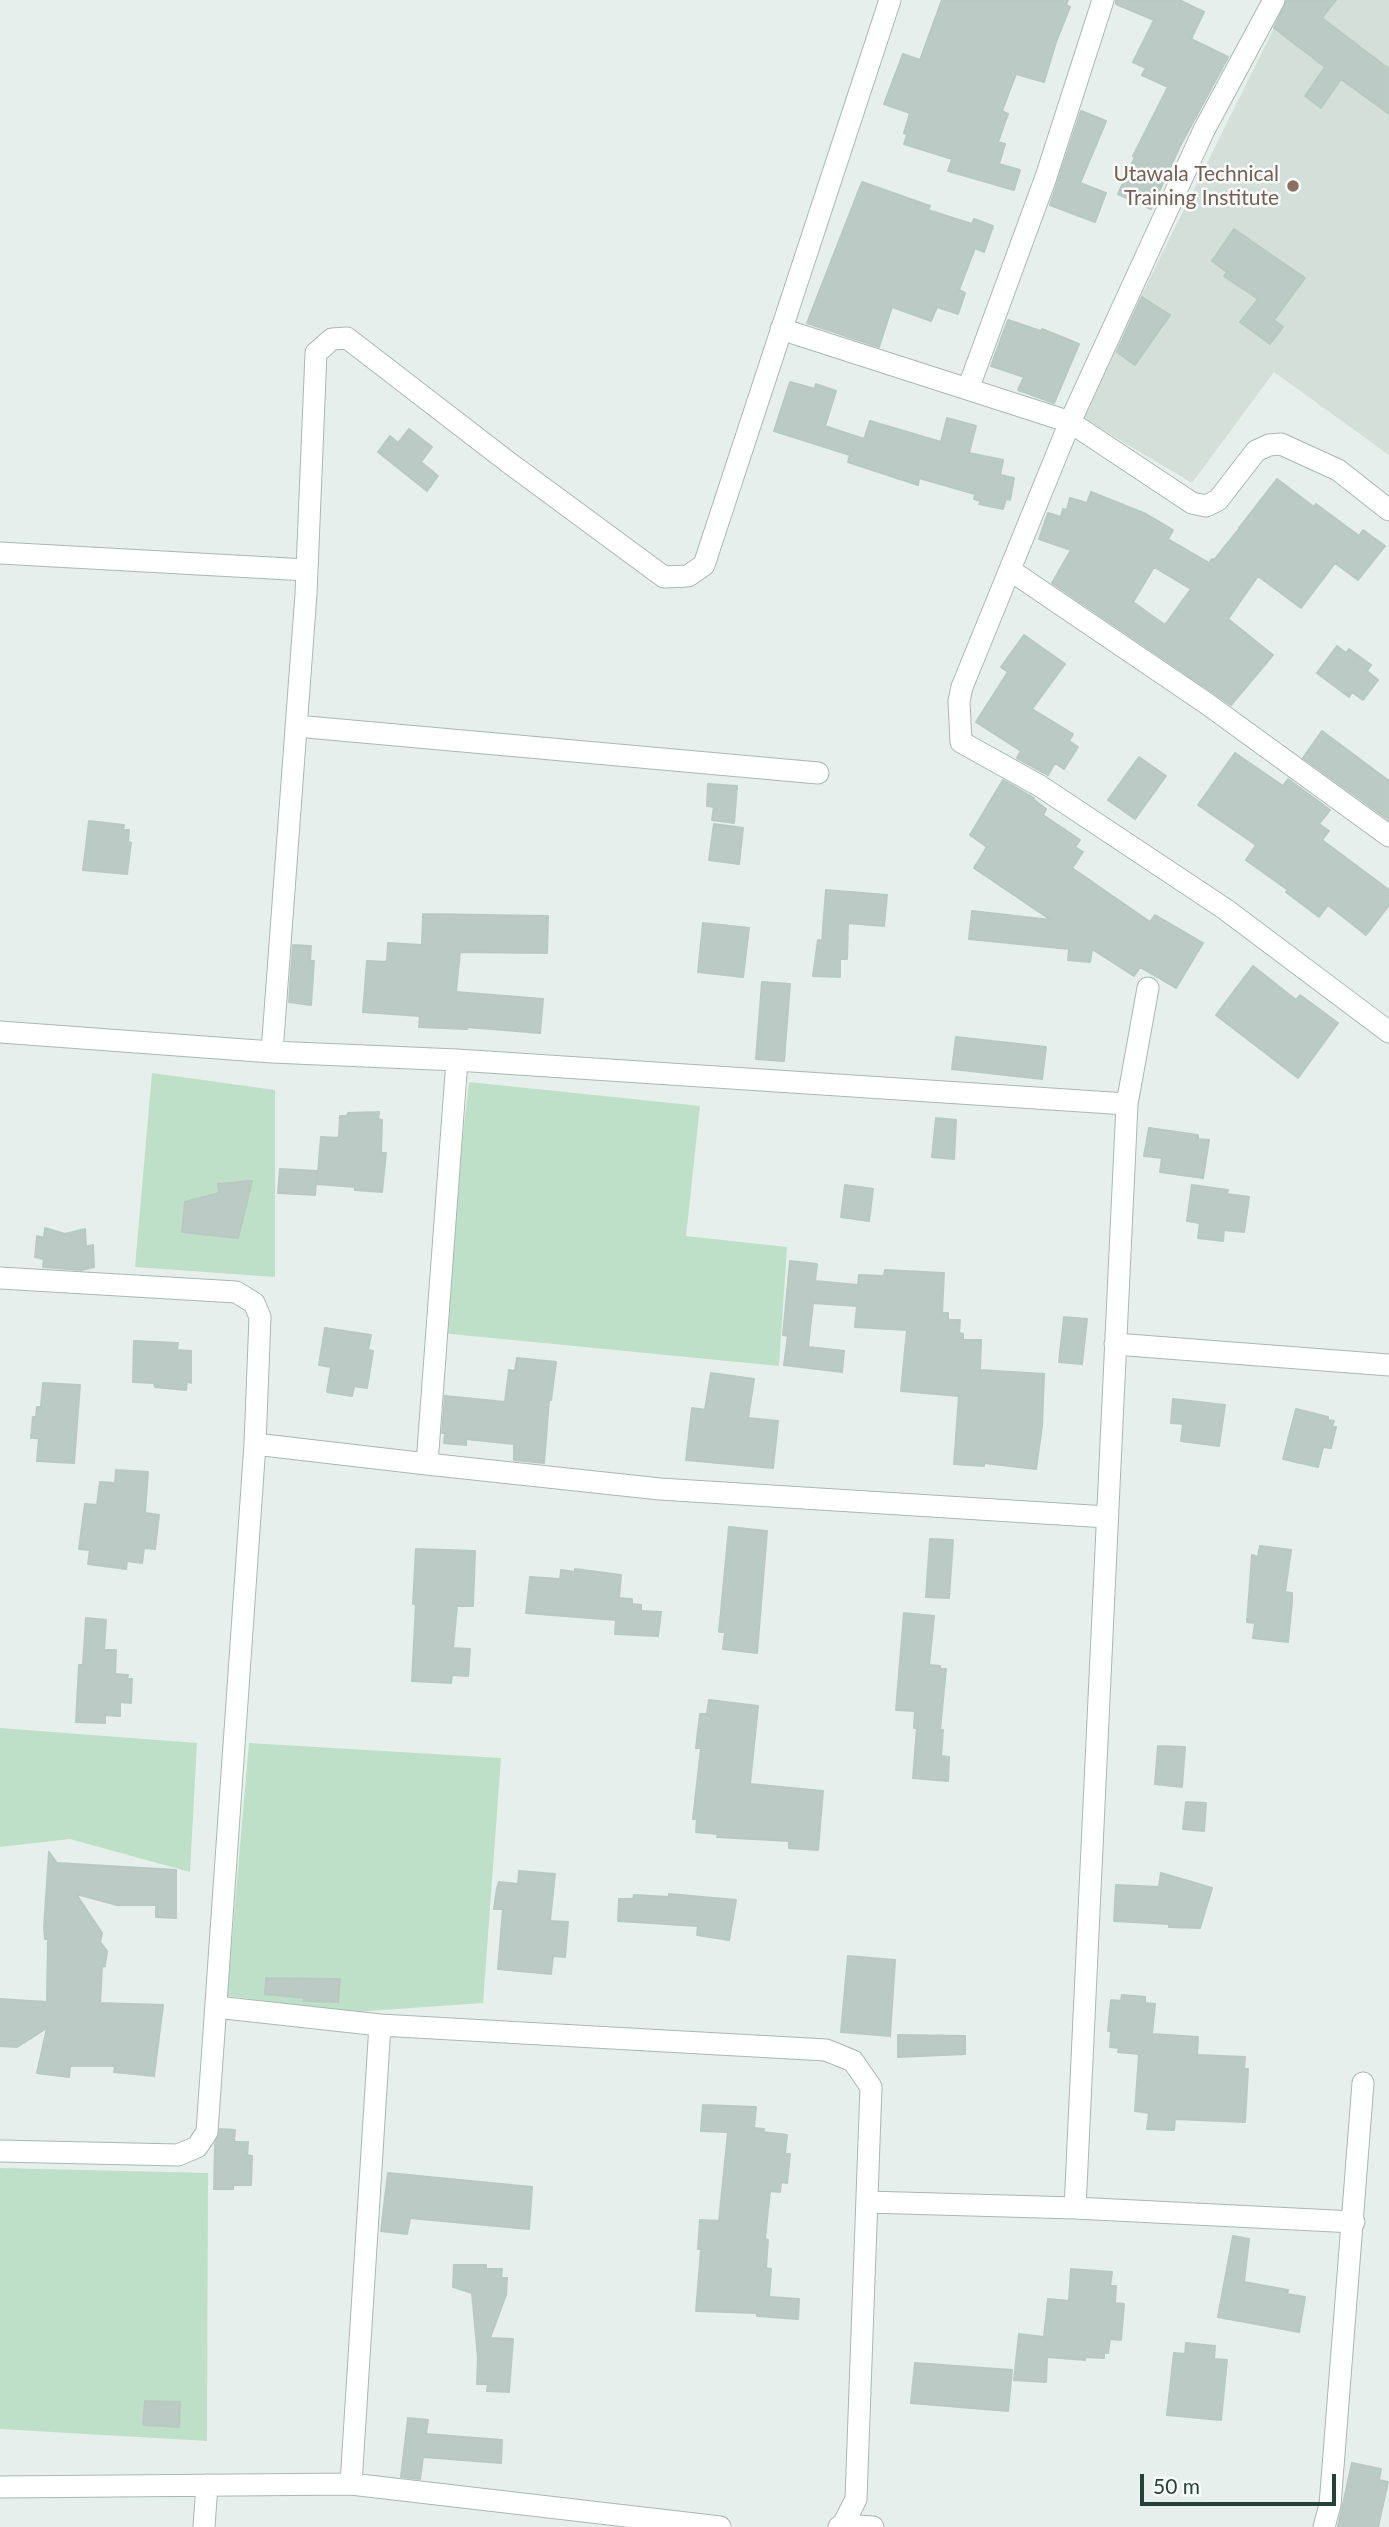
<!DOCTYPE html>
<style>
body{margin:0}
#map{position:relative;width:1389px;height:2527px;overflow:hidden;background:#e6efeb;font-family:Lato,sans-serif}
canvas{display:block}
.scale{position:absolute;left:1140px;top:2474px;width:196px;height:32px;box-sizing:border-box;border:4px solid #24423a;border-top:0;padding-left:9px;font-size:21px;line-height:24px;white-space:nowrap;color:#24423a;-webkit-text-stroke:5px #f7fbf9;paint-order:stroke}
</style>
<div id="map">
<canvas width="1389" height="2527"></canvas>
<div class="scale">50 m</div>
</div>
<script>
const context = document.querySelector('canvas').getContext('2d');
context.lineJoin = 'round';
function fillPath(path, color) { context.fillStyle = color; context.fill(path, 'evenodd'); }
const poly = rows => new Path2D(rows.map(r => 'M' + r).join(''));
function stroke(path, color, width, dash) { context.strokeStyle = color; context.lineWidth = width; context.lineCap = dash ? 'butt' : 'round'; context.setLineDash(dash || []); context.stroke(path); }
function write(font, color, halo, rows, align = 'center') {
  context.font = font + ' Lato,sans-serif'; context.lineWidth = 5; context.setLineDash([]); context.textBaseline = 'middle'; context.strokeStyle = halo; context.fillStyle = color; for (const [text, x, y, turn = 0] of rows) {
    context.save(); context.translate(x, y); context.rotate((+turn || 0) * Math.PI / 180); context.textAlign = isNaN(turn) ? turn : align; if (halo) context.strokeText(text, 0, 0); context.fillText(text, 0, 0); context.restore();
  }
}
fillPath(poly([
 [1288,0,1389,0,1389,455,1274,372,1192,483,1081,417]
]), '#d4dfda');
fillPath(poly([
 [152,1073,275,1090,275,1277,135,1267],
 [469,1082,700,1106,686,1236,787,1247,779,1366,441,1333],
 [0,1728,197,1743,190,1872,70,1839,0,1847],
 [249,1743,501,1758,483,2003,354,2012,227,1996],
 [0,2168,208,2173,207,2441,0,2429]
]), '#bfe0c8');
const building = poly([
 [942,0,1068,0,1066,5,1070,7,1056,42,1044,82,1016,74,1002,111,1008,114,998,142,1005,144,999,164,1020,170,1014,190,948,171,952,159,904,144,907,135,904,133,910,113,884,104,903,54,920,60,942,0],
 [1116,0,1179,0,1204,12,1191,39,1228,57,1180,146,1151,209,1118,194,1135,157,1133,156,1168,87,1142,75,1146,68,1133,62,1154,20,1116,4,1116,0],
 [1287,0,1336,0,1322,18,1389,69,1389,114,1341,79,1321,108,1305,96,1325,67,1274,28,1287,0],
 [1081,111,1106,121,1080,183,1106,193,1095,222,1050,205,1081,111],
 [862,182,930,206,928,210,972,224,974,219,993,226,984,252,975,248,959,290,965,293,958,314,937,307,931,321,892,307,879,347,807,323,862,182],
 [1234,229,1305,278,1274,320,1283,327,1270,344,1240,322,1258,299,1224,276,1227,272,1212,261,1234,229],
 [1142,297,1170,315,1135,365,1117,352,1142,297],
 [1008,320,1041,331,1042,329,1079,344,1054,403,1018,390,1024,377,991,366,1008,320],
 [790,382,815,389,816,384,836,391,825,426,864,439,870,421,941,442,947,418,976,426,969,453,1003,460,1000,475,1014,478,1010,500,1006,499,1003,509,979,504,981,501,974,499,975,494,919,478,918,485,848,462,850,455,774,431,790,382],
 [409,429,432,447,421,462,438,476,427,491,378,452,390,436,398,443,409,429],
 [1277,479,1314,507,1316,504,1359,536,1363,530,1385,546,1358,580,1335,563,1301,608,1258,576,1228,619,1273,655,1231,705,1052,583,1071,550,1039,539,1048,513,1061,517,1063,509,1067,510,1070,498,1087,503,1091,492,1146,514,1173,530,1168,539,1209,563,1212,559,1214,560,1238,530,1241,531,1239,528,1277,479],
 [1154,567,1191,589,1165,625,1133,602,1154,567],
 [1024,635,1065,664,1032,709,1073,734,1069,741,1078,747,1064,769,1055,763,1048,775,1017,758,1021,751,976,722,1008,672,1001,667,1024,635],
 [1337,646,1346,653,1349,649,1371,665,1367,671,1378,680,1363,700,1352,692,1349,697,1317,673,1337,646],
 [1322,731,1389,781,1389,820,1303,758,1322,731],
 [1235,753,1283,786,1288,779,1330,810,1319,824,1329,831,1322,840,1389,890,1389,905,1366,935,1328,905,1319,917,1286,892,1288,890,1246,860,1256,845,1198,805,1235,753],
 [1139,757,1166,776,1135,819,1108,800,1139,757],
 [1003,780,1034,798,1033,799,1046,809,1043,815,1080,840,1075,847,1083,852,1072,868,1150,922,1155,915,1203,943,1176,988,1140,967,1134,976,1092,949,1090,962,1068,960,1069,949,969,939,972,911,1051,920,974,868,987,847,970,835,1003,780],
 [708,784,737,786,734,823,712,820,714,807,707,806,708,784],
 [89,821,124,825,123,830,129,830,128,842,131,843,127,874,83,870,89,821],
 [714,824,743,828,739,864,709,860,714,824],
 [826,890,887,895,884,926,848,923,847,959,840,959,840,977,813,976,818,940,822,941,826,890],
 [423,914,548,916,547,953,460,952,456,992,543,999,540,1033,467,1027,467,1029,419,1027,420,1016,363,1012,367,961,387,962,388,943,422,945,423,914],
 [703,923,749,928,743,977,698,972,703,923],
 [293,945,311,946,310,961,314,961,311,1005,289,1002,293,945],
 [1253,966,1296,1000,1300,995,1338,1023,1298,1078,1216,1015,1253,966],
 [762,982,790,984,784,1061,756,1059,762,982],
 [956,1037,1046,1047,1042,1079,952,1069,956,1037],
 [379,1112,378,1119,382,1120,381,1153,386,1153,382,1192,355,1190,355,1187,317,1184,321,1137,339,1138,340,1116,347,1116,348,1113,379,1112],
 [936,1118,956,1120,954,1159,932,1157,936,1118],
 [1149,1128,1198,1135,1198,1139,1209,1140,1203,1178,1160,1172,1162,1158,1144,1156,1149,1128],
 [280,1169,317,1171,315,1195,278,1193,280,1169],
 [252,1181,238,1238,182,1232,185,1202,219,1193,218,1184,252,1181],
 [845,1185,873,1189,869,1221,841,1217,845,1185],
 [1192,1185,1228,1190,1227,1194,1249,1197,1244,1232,1224,1230,1223,1241,1198,1238,1200,1223,1187,1221,1192,1185],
 [45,1228,65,1234,85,1229,86,1247,93,1245,94,1267,81,1270,43,1267,44,1259,35,1257,37,1236,44,1238,45,1228],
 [790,1261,817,1264,815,1281,858,1285,859,1275,884,1276,885,1270,944,1273,942,1313,948,1313,948,1320,960,1320,959,1333,963,1334,963,1340,981,1340,980,1370,1044,1374,1042,1426,1036,1469,984,1463,984,1466,954,1464,959,1396,901,1391,907,1330,855,1327,857,1306,813,1303,808,1347,844,1351,842,1372,784,1365,788,1336,783,1335,790,1261],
 [1064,1317,1087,1319,1082,1364,1059,1362,1064,1317],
 [325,1328,371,1335,368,1350,373,1351,367,1388,354,1386,352,1396,327,1392,331,1367,319,1365,325,1328],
 [134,1341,178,1343,177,1350,191,1351,191,1383,187,1381,186,1390,155,1387,154,1383,133,1382,134,1341],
 [517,1358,556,1362,551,1400,549,1400,544,1463,514,1460,514,1444,466,1439,466,1445,444,1443,445,1433,442,1433,445,1396,505,1402,509,1370,515,1371,517,1358],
 [711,1373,754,1379,748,1418,778,1421,773,1468,686,1460,692,1408,705,1410,711,1373],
 [43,1383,80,1385,74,1463,37,1461,39,1438,31,1438,33,1417,36,1417,37,1407,41,1407,43,1383],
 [1173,1399,1225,1405,1219,1446,1181,1441,1183,1424,1171,1423,1173,1399],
 [1296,1409,1328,1417,1328,1420,1334,1421,1332,1426,1336,1427,1331,1448,1323,1447,1318,1467,1283,1459,1296,1409],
 [116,1470,148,1472,145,1513,159,1515,155,1549,144,1548,142,1563,127,1561,126,1569,88,1564,90,1550,79,1549,85,1504,97,1505,100,1482,115,1483,116,1470],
 [729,1527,767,1531,757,1653,723,1649,725,1632,719,1632,729,1527],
 [930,1539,953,1540,949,1598,926,1597,930,1539],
 [1260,1546,1291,1550,1285,1592,1292,1593,1292,1602,1288,1642,1253,1638,1255,1623,1247,1622,1252,1555,1258,1557,1260,1546],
 [416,1549,475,1551,473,1606,457,1606,453,1648,470,1649,468,1676,452,1675,451,1683,412,1681,416,1604,413,1604,416,1549],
 [575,1569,621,1575,619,1598,632,1599,632,1604,641,1605,641,1611,661,1612,658,1636,615,1634,616,1620,526,1613,530,1577,560,1579,561,1570,575,1572,575,1569],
 [904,1613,934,1616,929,1665,940,1666,940,1669,946,1669,940,1730,943,1730,941,1756,949,1757,948,1781,913,1778,917,1728,914,1728,915,1711,896,1710,904,1613],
 [86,1618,106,1620,104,1650,116,1650,115,1674,128,1675,127,1679,132,1679,131,1703,120,1702,120,1716,105,1715,105,1723,76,1722,79,1665,83,1665,86,1618],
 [709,1700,758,1706,750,1784,823,1791,818,1850,789,1848,789,1841,717,1837,718,1834,696,1832,697,1819,693,1819,701,1748,696,1748,700,1714,707,1714,709,1700],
 [1158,1746,1185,1747,1182,1787,1155,1784,1158,1746],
 [1186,1802,1206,1803,1204,1831,1183,1829,1186,1802],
 [49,1852,57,1863,176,1870,176,1918,156,1917,156,1905,117,1905,76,1894,102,1933,100,1942,107,1951,105,1966,102,1967,100,2003,163,2005,154,2076,114,2072,115,2066,70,2066,69,2077,37,2073,47,2028,17,2047,0,2046,0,1999,47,2002,48,1939,45,1939,44,1928,49,1852],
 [519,1871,555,1874,550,1921,568,1922,565,1957,553,1956,551,1974,498,1969,503,1909,494,1909,497,1888,499,1882,518,1884,519,1871],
 [1161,1873,1212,1888,1200,1928,1169,1927,1169,1924,1114,1921,1116,1885,1159,1887,1161,1873],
 [669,1894,736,1900,729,1940,697,1935,698,1926,618,1921,619,1899,633,1899,634,1895,669,1897,669,1894],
 [848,1956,895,1960,890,2036,841,2032,848,1956],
 [266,1978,340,1979,338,2002,304,2001,304,1998,265,1994,266,1978],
 [1122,1995,1145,1997,1145,2003,1155,2004,1152,2034,1198,2037,1197,2055,1245,2057,1244,2069,1248,2069,1245,2122,1175,2119,1174,2130,1147,2129,1149,2113,1135,2111,1139,2054,1118,2052,1119,2048,1110,2047,1111,2031,1108,2031,1111,2000,1121,2001,1122,1995],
 [898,2035,965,2036,965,2054,898,2057,898,2035],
 [703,2105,756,2107,754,2128,764,2129,763,2132,787,2135,785,2154,790,2154,787,2183,781,2182,780,2192,770,2191,765,2239,768,2240,766,2268,771,2269,769,2297,799,2299,798,2319,757,2316,757,2313,696,2311,701,2249,698,2249,700,2220,719,2221,728,2132,701,2131,703,2105],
 [220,2129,235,2130,234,2142,248,2142,247,2155,252,2156,251,2185,233,2185,233,2189,214,2189,215,2144,220,2129],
 [388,2173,532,2187,529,2229,410,2218,407,2234,381,2231,388,2173],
 [1233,2236,1249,2239,1244,2282,1288,2290,1287,2294,1305,2297,1299,2332,1218,2317,1233,2236],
 [454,2265,486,2265,486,2269,502,2269,501,2278,507,2278,506,2295,490,2338,513,2339,509,2392,487,2391,488,2384,477,2384,478,2358,472,2293,453,2287,454,2265],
 [1071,2269,1112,2272,1110,2286,1116,2286,1115,2303,1124,2304,1121,2340,1110,2339,1108,2353,1104,2353,1104,2358,1085,2357,1085,2360,1047,2357,1046,2382,1014,2380,1019,2334,1044,2337,1048,2299,1069,2301,1071,2269],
 [1186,2343,1215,2346,1214,2359,1227,2360,1221,2420,1167,2415,1174,2353,1185,2354,1186,2343],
 [915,2363,1012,2370,1008,2411,911,2403,915,2363],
 [145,2401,180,2402,179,2427,143,2425,145,2401],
 [408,2418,428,2420,426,2434,502,2440,501,2463,423,2457,420,2479,401,2477,408,2418],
 [1352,2463,1381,2469,1379,2480,1388,2482,1378,2527,1338,2527,1352,2463]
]);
fillPath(building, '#bbcac4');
stroke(building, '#b8c9c2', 2);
const street = poly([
 [1274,0,1204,130,1070,422,962,687,959,701,961,742,1040,786,1225,909,1389,1032],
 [781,329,1070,422,1192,503,1206,506,1218,500,1256,451,1269,445,1281,444,1338,470,1389,510],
 [968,389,1046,177,1103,0],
 [0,553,307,570],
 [1010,570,1206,703,1389,836],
 [296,726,818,773],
 [0,1032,272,1052,457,1060,427,1464,255,1444],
 [272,1052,306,594,316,353,332,339,347,338,508,462,664,577,688,576,704,565,890,0],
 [457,1060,1127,1104],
 [0,1278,236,1292,254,1303,260,1317,255,1444,207,2132,197,2147,178,2155,0,2151],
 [1115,1344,1389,1365],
 [427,1464,660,1489,1107,1517],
 [380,2025,826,2050,853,2061,871,2087,856,2499,843,2525,839,2527],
 [867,2202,1075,2208,1354,2222],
 [1075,2208,1127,1104,1148,988],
 [351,2484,720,2527],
 [0,2487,351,2484,380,2025,216,2007],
 [843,2525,873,2527],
 [204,2527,207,2485],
 [1324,2527,1330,2505,1363,2083]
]);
stroke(street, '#a8b8b2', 23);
stroke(street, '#fff', 21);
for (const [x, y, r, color] of [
 [1293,186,7,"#8d6e63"]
]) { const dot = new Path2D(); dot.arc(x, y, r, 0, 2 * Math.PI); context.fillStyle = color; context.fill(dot); stroke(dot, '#f7fbf9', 2.5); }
write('21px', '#785e54', '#f7fbf9', [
 ["Utawala Technical",1279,174],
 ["Training Institute",1279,198]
], 'right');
</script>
